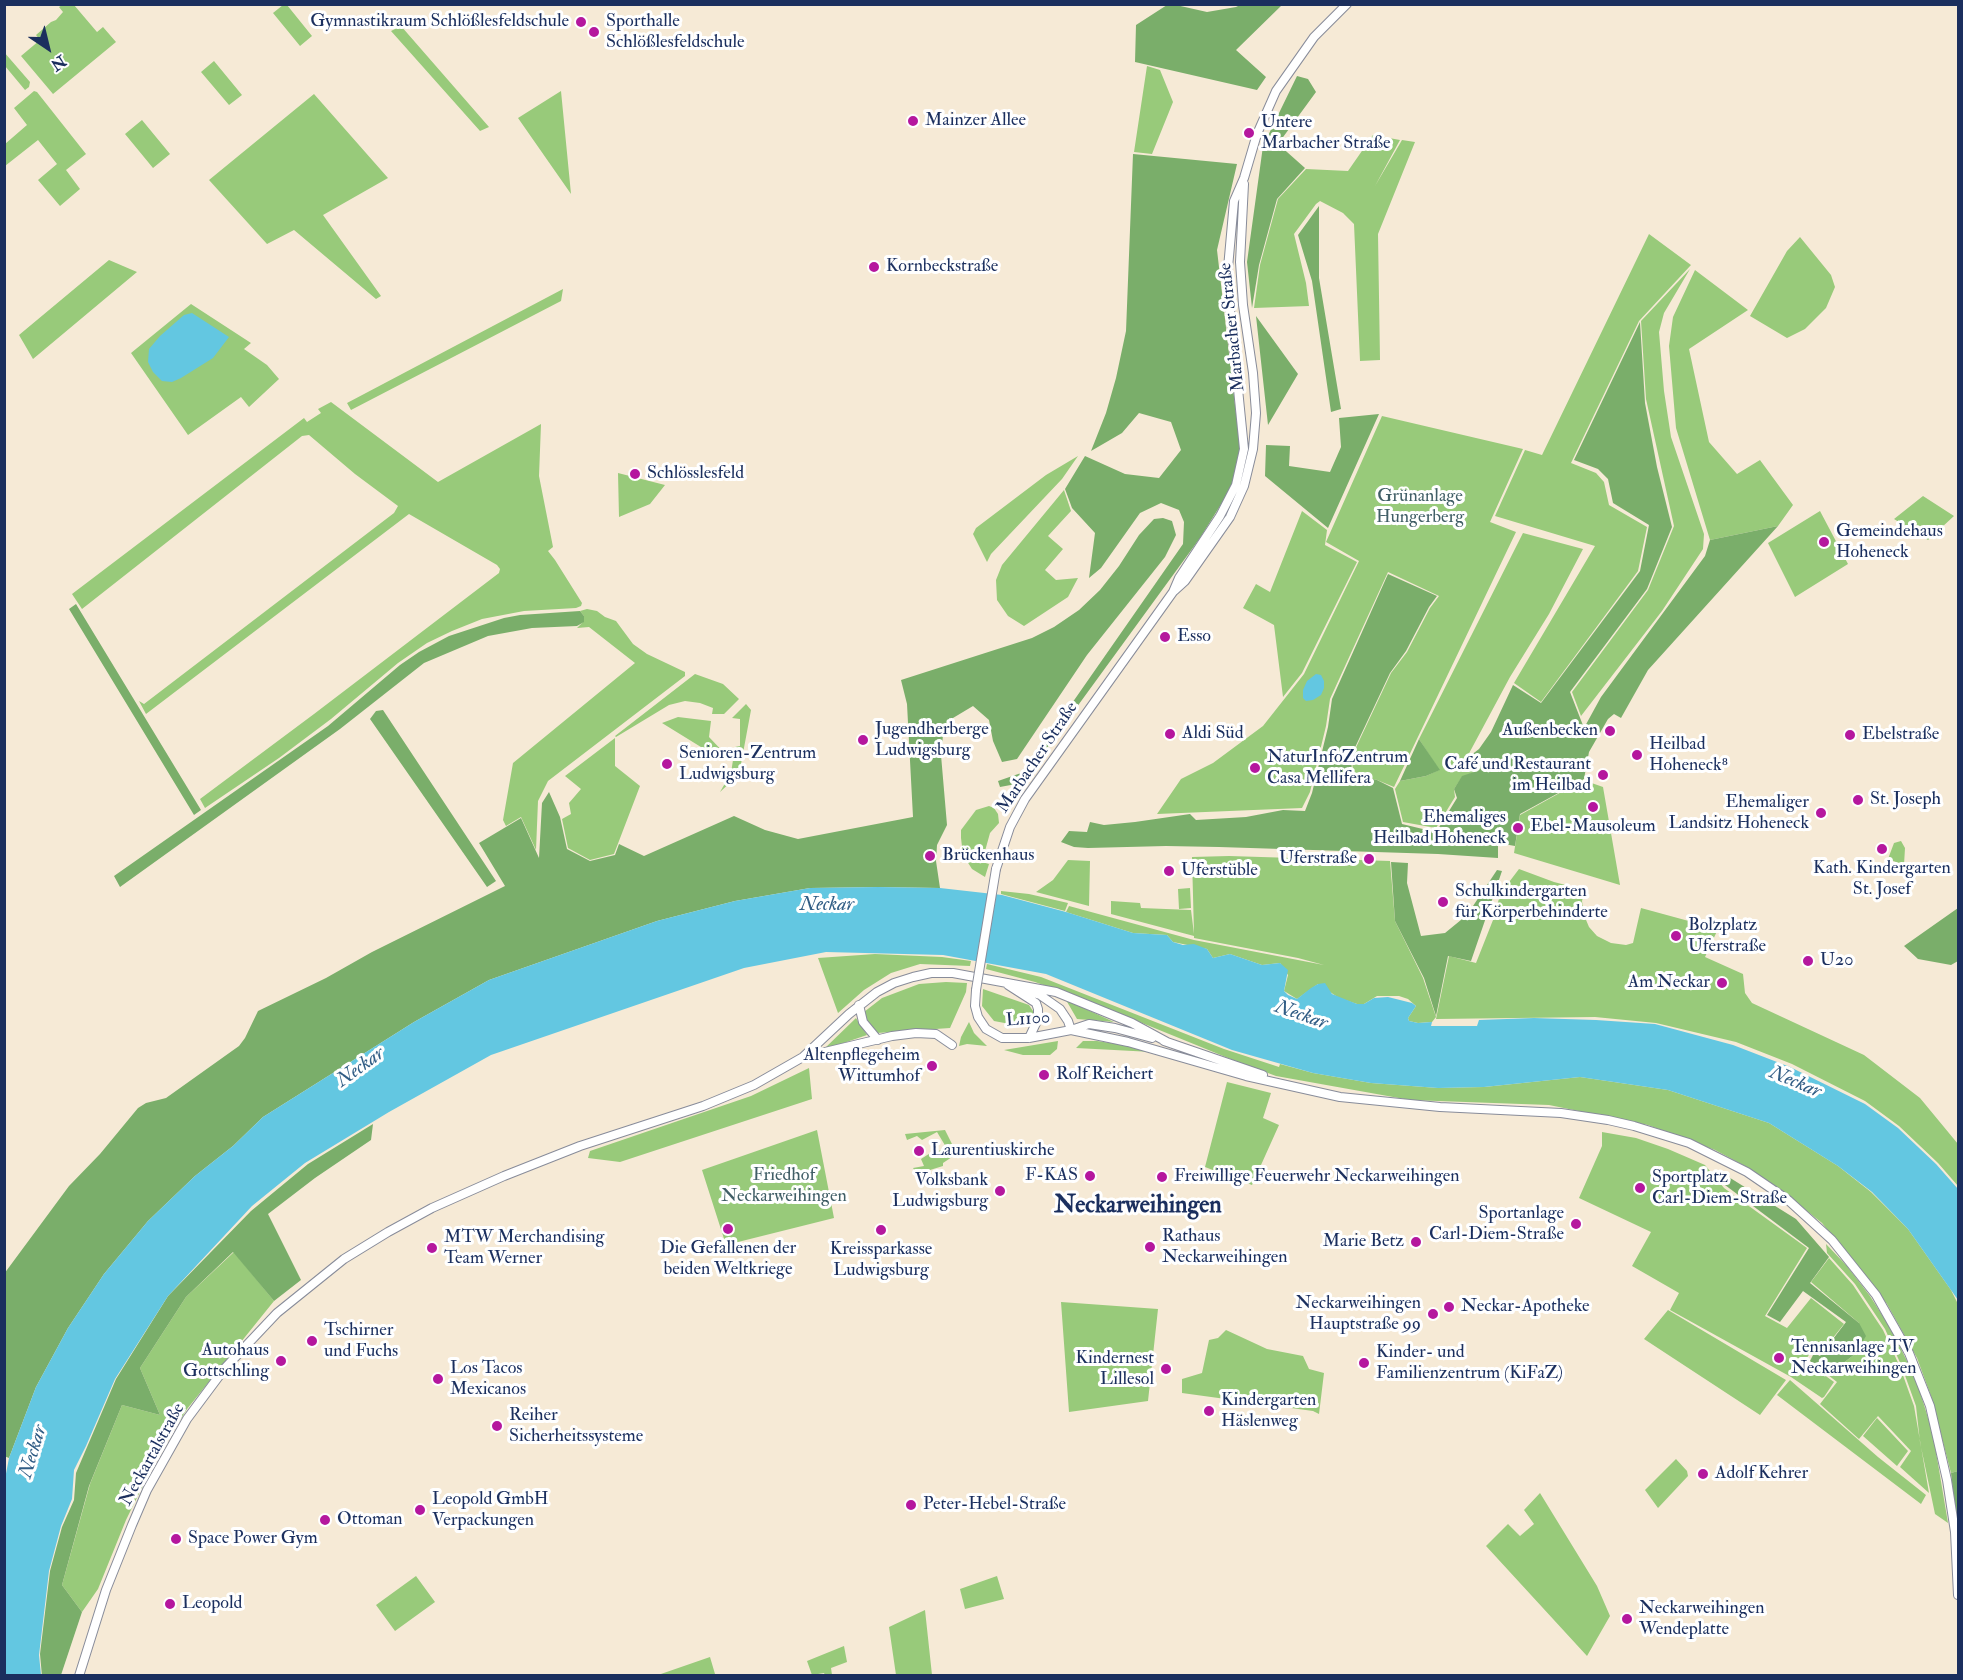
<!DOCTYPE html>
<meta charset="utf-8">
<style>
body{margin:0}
#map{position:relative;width:1963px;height:1680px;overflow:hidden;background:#f6ead6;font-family:"IM FELL Double Pica",serif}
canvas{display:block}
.frame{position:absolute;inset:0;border:6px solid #1b2f5e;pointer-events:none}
.north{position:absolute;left:18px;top:18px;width:60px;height:60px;-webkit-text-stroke:4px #fff;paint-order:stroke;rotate:145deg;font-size:16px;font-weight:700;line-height:24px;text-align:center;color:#1b2f5e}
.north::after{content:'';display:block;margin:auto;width:21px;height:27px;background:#1b2f5e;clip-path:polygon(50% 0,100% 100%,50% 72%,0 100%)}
</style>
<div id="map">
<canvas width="1963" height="1680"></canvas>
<div class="frame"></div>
<div class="north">N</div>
</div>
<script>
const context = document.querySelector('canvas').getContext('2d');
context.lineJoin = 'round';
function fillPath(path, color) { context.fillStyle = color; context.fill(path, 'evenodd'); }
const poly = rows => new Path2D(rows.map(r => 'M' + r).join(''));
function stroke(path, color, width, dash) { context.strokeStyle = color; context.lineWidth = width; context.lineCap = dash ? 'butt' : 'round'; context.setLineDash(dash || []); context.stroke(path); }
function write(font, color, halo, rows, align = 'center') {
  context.font = font + ' "IM FELL Double Pica",serif'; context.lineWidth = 6; context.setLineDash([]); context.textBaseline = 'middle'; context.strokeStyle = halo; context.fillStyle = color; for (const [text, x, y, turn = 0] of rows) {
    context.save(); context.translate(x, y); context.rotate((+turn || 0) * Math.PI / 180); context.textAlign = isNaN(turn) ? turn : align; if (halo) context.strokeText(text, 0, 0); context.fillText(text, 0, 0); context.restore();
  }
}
fillPath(poly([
 [62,5,74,5,97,32,103,27,116,42,53,94,21,56,40,40,36,35,51,22,56,20,63,12,59,7],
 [283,5,287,5,312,36,300,46,273,13],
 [401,26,489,127,480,131,391,31],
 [4,52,30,82,29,87,25,90,5,66],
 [214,61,242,95,229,105,201,72],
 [1147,66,1160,70,1173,102,1152,154,1134,152],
 [34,91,37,92,86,154,66,170,80,189,60,206,38,180,57,164,38,140,5,166,5,144,27,125,14,108],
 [561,91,571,194,518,118],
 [314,94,388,178,323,215,381,296,376,299,294,230,267,244,209,180],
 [142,120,170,154,153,168,125,134],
 [1373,135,1400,140,1375,186,1402,140,1415,142,1378,234,1380,360,1360,361,1354,224,1343,213,1320,201,1316,204,1294,234,1306,283,1309,306,1254,308,1260,265,1278,199,1306,169,1348,171],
 [1649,234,1691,265,1639,321,1571,463,1596,473,1604,482,1609,505,1647,527,1638,571,1541,702,1514,683,1595,546,1495,516,1525,450,1542,455],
 [1800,237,1831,275,1835,287,1826,308,1805,329,1787,338,1750,316,1787,251],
 [109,260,137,272,33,359,19,335],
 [1690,269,1664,313,1659,332,1664,391,1671,437,1704,534,1703,549,1662,611,1581,716,1572,692,1648,590,1674,526,1646,399,1641,321],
 [1695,270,1748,310,1689,349,1709,442,1737,474,1760,460,1793,505,1778,526,1710,540,1676,428,1669,346,1673,317],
 [563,289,561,301,351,410,347,403],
 [191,304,251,343,244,349,267,365,279,379,249,407,241,397,188,435,131,353],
 [331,402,438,482,541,424,539,476,553,547,548,551,555,560,582,603,581,606,576,608,524,611,482,619,452,631,427,643,398,663,331,719,279,758,205,808,200,799,314,714,499,573,500,569,497,565,409,514,146,714,139,701,144,704,394,513,398,506,355,474,309,435,302,436,82,609,72,594,304,418,307,422,321,413,318,409],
 [1382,416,1523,449,1490,522,1516,532,1394,787,1377,780,1353,774,1352,756,1391,673,1407,652,1430,608,1439,596,1388,572,1330,699,1326,726,1310,792,1302,808,1157,814,1181,779,1213,763,1263,726,1304,674,1359,561,1326,542],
 [1078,456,1062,479,991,554,987,562,973,534,976,528,1046,475],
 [618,473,665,485,650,504,619,517],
 [1064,490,1071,511,1048,536,1063,549,1045,570,1056,580,1078,578,1068,597,1024,626,1008,616,997,600,996,580,1002,565],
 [1923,496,1954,516,1928,540,1894,519],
 [1302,511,1327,530,1325,545,1357,562,1302,673,1283,697,1274,625,1243,608,1256,584,1270,592],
 [1820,511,1848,564,1795,597,1768,543],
 [1523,533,1583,549,1549,614,1510,677,1466,759,1475,772,1462,777,1454,789,1455,797,1436,828,1403,822,1395,789,1400,781,1426,776,1439,770,1419,739],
 [587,609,597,611,605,617,616,621,633,644,647,654,685,672,685,676,548,781,538,801,536,850,521,817,506,826,503,820,513,763,635,663,589,627,577,628,584,621,584,616,580,611],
 [695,674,723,684,739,699,724,714,712,714,713,708,700,703,685,701,669,705,616,737,615,736],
 [746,704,751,710,741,764,733,780,720,792,731,773,735,747,740,746,740,719,732,718],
 [678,717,711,721,709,737,728,757,725,760,722,760,662,723],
 [615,738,615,766,640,786,614,854,590,860,568,848,562,819,571,814,569,803,581,789,565,776],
 [1583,780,1603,787,1620,885,1514,853,1520,815],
 [989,806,994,808,998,814,999,823,990,833,982,862,989,864,985,877,972,869,963,855,961,838,961,830,976,810],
 [1901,841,1905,848,1904,865,1888,859,1894,843],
 [1229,856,1390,861,1395,921,1423,978,1436,1017,1432,1022,1418,1023,1409,1021,1408,1018,1416,1006,1408,999,1399,996,1377,996,1364,1004,1357,1004,1339,998,1318,984,1297,999,1284,991,1288,975,1280,963,1262,965,1230,954,1213,958,1207,949,1173,942,1167,935,1133,933,1066,912,1069,906,1194,940,1324,965,1298,958,1194,938,1194,936,1111,914,1111,901,1140,903,1141,908,1191,910,1194,934,1192,857],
 [1068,860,1090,861,1089,906,1036,892,1053,880],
 [1519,869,1554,882,1585,890,1582,901,1584,915,1589,927,1597,936,1611,943,1626,945,1633,943,1641,908,1718,929,1705,957,1743,974,1745,993,1752,1003,1864,1055,1920,1098,1958,1144,1958,1186,1938,1163,1899,1126,1865,1101,1792,1064,1736,1042,1656,1023,1595,1017,1436,1019,1449,956,1476,963,1495,915,1500,894],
 [1190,888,1191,908,1179,909,1178,889],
 [1001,891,1029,894,1068,903,1065,911,1001,894],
 [875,954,942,957,971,961,970,966,920,964,891,973,864,990,838,1013,818,958],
 [987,964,1041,977,1224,1049,1279,1067,1280,1064,1313,1073,1371,1083,1438,1088,1484,1087,1580,1077,1668,1090,1769,1123,1838,1166,1871,1192,1908,1229,1951,1290,1958,1304,1958,1471,1951,1473,1931,1396,1917,1358,1887,1304,1822,1223,1777,1187,1745,1166,1715,1150,1648,1125,1549,1105,1410,1100,1276,1076,1233,1060,1088,1001,1035,982,986,969],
 [946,982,967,983,966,992,950,1028,877,1033,866,1020,864,1012,882,998,919,984],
 [983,989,1029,1005,1035,1014,1028,1023,1015,1025,994,1021,982,1006],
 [1066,1000,1114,1022,1077,1019],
 [856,1018,867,1035,823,1050],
 [969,1022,974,1033,987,1046,967,1044,959,1046,961,1037],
 [1058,1041,1057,1049,1050,1055,1023,1055,1004,1050],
 [1083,1041,1097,1041,1124,1045,1152,1052,1076,1048],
 [809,1068,812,1099,620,1162,588,1158,590,1151,751,1096],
 [1227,1082,1271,1093,1263,1118,1279,1125,1252,1185,1205,1167],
 [817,1130,834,1218,726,1245,702,1170],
 [945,1130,955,1150,955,1155,943,1163,943,1166,917,1174,913,1168,924,1166,921,1159,935,1150,937,1152,946,1147,937,1132,922,1140,917,1136,907,1140,905,1134],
 [1602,1132,1636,1138,1668,1149,1705,1165,1724,1188,1807,1248,1765,1316,1787,1328,1811,1298,1844,1324,1820,1354,1812,1350,1805,1361,1834,1382,1824,1397,1822,1398,1791,1377,1670,1310,1679,1293,1632,1266,1651,1232,1579,1198,1602,1146],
 [1826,1244,1847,1266,1870,1296,1891,1329,1916,1379,1933,1434,1948,1523,1935,1514,1920,1442,1916,1406,1902,1367,1885,1329,1855,1284,1827,1253],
 [234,1252,274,1301,187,1409,155,1461,126,1520,98,1589,82,1612,62,1585,90,1484,122,1405,160,1415,140,1368,186,1297],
 [1829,1258,1853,1285,1883,1330,1900,1367,1914,1406,1929,1493,1900,1467,1911,1451,1878,1416,1859,1439,1820,1404,1837,1382,1828,1375,1855,1354,1859,1323,1811,1282],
 [1061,1302,1158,1309,1148,1401,1069,1412],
 [1668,1310,1786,1380,1760,1415,1644,1339],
 [1226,1330,1267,1349,1303,1356,1309,1369,1324,1373,1319,1414,1313,1411,1182,1393,1182,1379,1202,1373,1209,1340,1218,1338],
 [1790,1380,1878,1457,1926,1495,1921,1504,1777,1395],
 [1877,1418,1908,1451,1897,1466,1863,1436],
 [1676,1459,1687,1471,1688,1476,1658,1508,1645,1490],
 [1540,1493,1597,1586,1610,1616,1587,1656,1486,1546,1508,1524,1520,1536,1534,1524,1524,1510],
 [416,1576,435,1602,395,1631,376,1605],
 [997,1576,1004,1599,965,1609,960,1589],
 [925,1610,932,1675,896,1675,889,1627],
 [844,1646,847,1662,831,1668,832,1675,825,1675,824,1673,812,1675,807,1661],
 [710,1657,715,1674,720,1675,658,1675]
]), '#98ca7a');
fillPath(poly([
 [1167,5,1176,5,1207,12,1236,7,1240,5,1282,5,1236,50,1266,77,1257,90,1135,62,1136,25],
 [1297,76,1308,79,1316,92,1278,144,1305,168,1277,199,1259,265,1252,308,1247,262,1263,146],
 [1133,154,1237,164,1217,250,1240,448,1235,482,1200,538,1028,774,1016,784,1000,787,998,781,1024,772,1183,544,1184,522,1179,510,1161,503,1140,513,1101,568,1089,578,1095,533,1072,508,1065,489,1085,456,1125,474,1159,478,1181,450,1171,422,1139,413,1122,433,1091,451,1106,413,1116,378,1126,331],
 [1319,206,1319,278,1341,409,1331,412,1312,281,1298,235],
 [1256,316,1298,374,1268,425],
 [1640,322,1645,403,1657,467,1672,527,1647,589,1570,692,1584,728,1601,697,1705,556,1710,540,1778,526,1648,670,1621,718,1614,714,1608,719,1589,752,1584,779,1520,814,1515,846,1498,843,1498,858,1438,854,1219,847,1166,846,1088,848,1074,847,1061,842,1069,831,1087,832,1090,822,1104,825,1135,822,1190,814,1196,820,1246,817,1283,810,1305,811,1312,793,1328,727,1332,699,1388,574,1437,596,1429,607,1406,651,1390,673,1351,756,1352,774,1377,780,1393,788,1402,824,1431,831,1438,829,1457,798,1454,789,1462,776,1474,772,1466,759,1479,749,1491,732,1513,685,1541,703,1640,571,1649,525,1613,503,1608,479,1598,469,1574,460],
 [1379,414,1328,528,1265,476,1266,445,1290,446,1289,466,1330,472,1341,447,1339,418],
 [1163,518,1172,521,1176,535,1165,557,1087,655,1017,759,1002,762,993,741,989,720,973,706,953,718,943,735,941,755,947,825,937,845,936,861,940,888,878,887,810,888,735,901,657,921,489,980,414,1022,263,1117,233,1146,195,1176,148,1221,104,1274,68,1328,36,1387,9,1458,4,1456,4,1274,69,1186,100,1154,138,1108,146,1103,166,1098,239,1046,245,1038,258,1011,326,978,372,952,505,886,479,843,521,818,539,858,542,803,549,792,560,817,567,849,590,861,615,855,619,844,644,856,734,816,765,830,798,839,913,817,907,704,901,680,1032,638,1054,627,1079,610,1100,590,1119,566,1139,535,1154,519],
 [76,604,201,810,194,815,69,609],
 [580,611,584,616,584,622,577,626,532,628,488,636,424,663,340,729,120,887,114,876,328,726,400,665,419,652,449,636,504,618,520,615],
 [383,710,496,881,487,887,370,719,376,711],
 [1419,739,1440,770,1426,776,1400,781],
 [1391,862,1408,863,1407,883,1421,936,1445,933,1467,915,1497,870,1502,871,1471,961,1448,956,1436,1016,1424,978,1395,921],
 [1958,908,1958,961,1951,965,1918,959,1904,946],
 [373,1124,371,1140,315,1178,268,1214,301,1280,274,1301,233,1252,186,1297,140,1368,160,1415,122,1405,89,1486,62,1585,82,1612,61,1675,42,1676,40,1654,50,1571,62,1527,74,1500,76,1473,116,1379,168,1296,251,1211,308,1164],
 [1719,1171,1796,1219,1829,1257,1810,1283,1859,1323,1866,1336,1855,1354,1828,1375,1810,1361,1814,1353,1820,1356,1846,1322,1803,1291,1780,1322,1767,1315,1809,1248,1717,1179],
 [1958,1471,1958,1541,1951,1473]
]), '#7aae6a');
fillPath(poly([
 [192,313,229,337,213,358,181,378,172,382,162,381,153,372,148,362,149,349,160,336,184,315],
 [1316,674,1321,675,1324,681,1324,688,1321,695,1313,700,1306,701,1303,698,1303,690,1307,681],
 [878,887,940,888,1002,895,1066,912,1133,933,1167,935,1173,942,1183,945,1194,944,1207,949,1213,958,1230,954,1262,965,1280,963,1288,970,1284,991,1288,995,1297,999,1311,988,1318,984,1325,983,1332,994,1357,1004,1364,1004,1374,998,1388,997,1412,1003,1416,1006,1408,1018,1409,1021,1418,1023,1432,1022,1431,1026,1477,1026,1479,1020,1534,1018,1596,1020,1655,1024,1733,1045,1790,1067,1865,1104,1898,1128,1936,1164,1958,1189,1958,1300,1908,1229,1872,1192,1838,1166,1769,1123,1668,1090,1580,1077,1484,1087,1438,1088,1371,1083,1313,1073,1232,1050,1046,974,943,955,826,952,744,968,491,1055,389,1112,305,1163,252,1206,168,1296,115,1379,86,1446,74,1470,72,1499,61,1526,49,1571,39,1655,41,1675,5,1676,4,1484,9,1458,36,1387,68,1328,104,1274,148,1221,195,1176,233,1146,263,1117,414,1022,489,980,657,921,735,901,810,888]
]), '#63c7e1');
const secondary = poly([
 [1174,591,1185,581,1230,517,1244,486,1253,449,1256,413,1253,373,1243,305,1240,262,1244,184],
 [996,869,1010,827,1025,799,1173,592,1179,578,1220,516,1236,485,1244,449,1227,279,1234,201,1244,178,1257,134,1276,91,1314,37,1347,4],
 [1008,985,1036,1003,1038,1009,1038,1019,1029,1038],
 [976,990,975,1006,978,1017,986,1029,1002,1038,1029,1038,1071,1030,1089,1024,1115,1028,1152,1038],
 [1027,991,1040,995,1060,1009,1068,1021,1071,1030],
 [859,1005,863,1022,878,1040],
 [1071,1030,1128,1042,1246,1076,1340,1097,1440,1107,1561,1113,1608,1120,1634,1126,1689,1143,1747,1172,1788,1200,1832,1240,1876,1295,1909,1353,1930,1406,1947,1480,1955,1532,1958,1595],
 [1164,1041,1263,1075],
 [804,1057,892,1036,916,1033,936,1034,952,1045],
 [79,1676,106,1590,132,1525,147,1490,187,1419,225,1368,277,1313,344,1259,388,1232,432,1208,504,1176,580,1146,703,1106,754,1085,803,1057,849,1014,877,992,894,983,913,977,931,973,953,973,1056,992,1132,1023,1167,1042]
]);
stroke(secondary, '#888c9a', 10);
stroke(secondary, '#fff', 8);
const secondaryBridge = poly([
 [976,990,996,869]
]);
stroke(secondaryBridge, '#888c9a', 10, []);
stroke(secondaryBridge, '#fff', 8);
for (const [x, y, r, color] of [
 [581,22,6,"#b5179e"],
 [594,32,6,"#b5179e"],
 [913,121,6,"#b5179e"],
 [1249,133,6,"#b5179e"],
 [874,267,6,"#b5179e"],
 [635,474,6,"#b5179e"],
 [1824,542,6,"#b5179e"],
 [1165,637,6,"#b5179e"],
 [1610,731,6,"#b5179e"],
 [1170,734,6,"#b5179e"],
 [1850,735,6,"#b5179e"],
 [863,740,6,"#b5179e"],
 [1637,755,6,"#b5179e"],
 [667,764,6,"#b5179e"],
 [1255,768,6,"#b5179e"],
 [1603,775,6,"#b5179e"],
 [1858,800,6,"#b5179e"],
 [1593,807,6,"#b5179e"],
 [1821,813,6,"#b5179e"],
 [1518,828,6,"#b5179e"],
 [1882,849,6,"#b5179e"],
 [930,856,6,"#b5179e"],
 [1369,859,6,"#b5179e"],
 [1169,871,6,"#b5179e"],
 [1443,902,6,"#b5179e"],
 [1676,936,6,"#b5179e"],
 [1808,961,6,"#b5179e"],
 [1722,983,6,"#b5179e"],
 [932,1066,6,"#b5179e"],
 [1044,1075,6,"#b5179e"],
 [919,1151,6,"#b5179e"],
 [1090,1176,6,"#b5179e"],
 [1162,1177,6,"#b5179e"],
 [1640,1188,6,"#b5179e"],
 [1000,1191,6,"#b5179e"],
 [1576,1224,6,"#b5179e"],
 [728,1229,6,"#b5179e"],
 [881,1230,6,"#b5179e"],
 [1416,1242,6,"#b5179e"],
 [1150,1247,6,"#b5179e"],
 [432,1248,6,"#b5179e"],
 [1449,1307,6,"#b5179e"],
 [1433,1314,6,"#b5179e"],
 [312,1341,6,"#b5179e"],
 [1779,1358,6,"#b5179e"],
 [281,1361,6,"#b5179e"],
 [1364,1363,6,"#b5179e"],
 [1166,1369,6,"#b5179e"],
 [438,1379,6,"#b5179e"],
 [1209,1411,6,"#b5179e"],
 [497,1426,6,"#b5179e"],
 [1703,1474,6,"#b5179e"],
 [911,1505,6,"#b5179e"],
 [420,1510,6,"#b5179e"],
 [325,1520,6,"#b5179e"],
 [176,1539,6,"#b5179e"],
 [170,1604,6,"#b5179e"],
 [1627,1619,6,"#b5179e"]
]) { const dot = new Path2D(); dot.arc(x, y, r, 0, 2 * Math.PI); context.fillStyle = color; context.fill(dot); stroke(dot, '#fff', 2); }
write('18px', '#1b2f5e', '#fff', [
 ["Gymnastikraum Schlößlesfeldschule",569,22,"right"],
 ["Sporthalle",606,22],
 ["Schlößlesfeldschule",606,43],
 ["Mainzer Allee",925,121],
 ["Untere",1261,123],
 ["Marbacher Straße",1261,144],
 ["Kornbeckstraße",886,267],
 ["Schlösslesfeld",647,474],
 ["Gemeindehaus",1836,532],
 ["Hoheneck",1836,553],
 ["Esso",1177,637],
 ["Jugendherberge",875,730],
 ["Ludwigsburg",875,751],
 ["Außenbecken",1598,731,"right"],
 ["Aldi Süd",1182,734],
 ["Ebelstraße",1862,735],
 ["Heilbad",1649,745],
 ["Hoheneck⁸",1649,766],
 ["Senioren-Zentrum",679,754],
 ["Ludwigsburg",679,775],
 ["NaturInfoZentrum",1267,758],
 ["Casa Mellifera",1267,779],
 ["Café und Restaurant",1591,765,"right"],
 ["im Heilbad",1591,786,"right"],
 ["St. Joseph",1870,800],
 ["Ehemaliger",1809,803,"right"],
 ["Landsitz Hoheneck",1809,824,"right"],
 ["Ehemaliges",1506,818,"right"],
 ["Heilbad Hoheneck",1506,839,"right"],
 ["Ebel-Mausoleum",1593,827,"center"],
 ["Brückenhaus",942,856],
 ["Uferstraße",1357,859,"right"],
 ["Kath. Kindergarten",1882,869,"center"],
 ["St. Josef",1882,890,"center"],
 ["Uferstüble",1181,871],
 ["Schulkindergarten",1455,892],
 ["für Körperbehinderte",1455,913],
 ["Bolzplatz",1688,926],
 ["Uferstraße",1688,947],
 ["U20",1820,961],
 ["Am Neckar",1710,983,"right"],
 ["Altenpflegeheim",920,1056,"right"],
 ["Wittumhof",920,1077,"right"],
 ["Rolf Reichert",1056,1075],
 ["Laurentiuskirche",931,1151],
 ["F-KAS",1078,1176,"right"],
 ["Freiwillige Feuerwehr Neckarweihingen",1174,1177],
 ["Sportplatz",1652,1178],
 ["Carl-Diem-Straße",1652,1199],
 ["Volksbank",988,1181,"right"],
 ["Ludwigsburg",988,1202,"right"],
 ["Sportanlage",1564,1214,"right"],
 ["Carl-Diem-Straße",1564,1235,"right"],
 ["Rathaus",1162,1237],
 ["Neckarweihingen",1162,1258],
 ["MTW Merchandising",444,1238],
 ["Team Werner",444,1259],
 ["Marie Betz",1404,1242,"right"],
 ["Die Gefallenen der",728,1249,"center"],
 ["beiden Weltkriege",728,1270,"center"],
 ["Kreissparkasse",881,1250,"center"],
 ["Ludwigsburg",881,1271,"center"],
 ["Neckarweihingen",1421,1304,"right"],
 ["Hauptstraße 99",1421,1325,"right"],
 ["Neckar-Apotheke",1461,1307],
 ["Tschirner",324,1331],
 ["und Fuchs",324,1352],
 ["Tennisanlage TV",1791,1348],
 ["Neckarweihingen",1791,1369],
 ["Autohaus",269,1351,"right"],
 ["Gottschling",269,1372,"right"],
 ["Kinder- und",1376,1353],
 ["Familienzentrum (KiFaZ)",1376,1374],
 ["Kindernest",1154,1359,"right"],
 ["Lillesol",1154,1380,"right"],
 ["Los Tacos",450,1369],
 ["Mexicanos",450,1390],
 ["Kindergarten",1221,1401],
 ["Häslenweg",1221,1422],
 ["Reiher",509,1416],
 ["Sicherheitssysteme",509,1437],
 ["Adolf Kehrer",1715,1474],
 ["Leopold GmbH",432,1500],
 ["Verpackungen",432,1521],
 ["Peter-Hebel-Straße",923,1505],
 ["Ottoman",337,1520],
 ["Space Power Gym",188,1539],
 ["Leopold",182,1604],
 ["Neckarweihingen",1639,1609],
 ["Wendeplatte",1639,1630]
], 'left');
write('18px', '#1b2f5e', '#fff', [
 ["Marbacher Straße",1233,327,-96],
 ["Marbacher Straße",1038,758,-56],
 ["L1100",1028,1020,-4],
 ["Neckartalstraße",153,1455,-61]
]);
write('18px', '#405e66', '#fff', [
 ["Grünanlage",1420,497],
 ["Hungerberg",1420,518],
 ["Friedhof",784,1176],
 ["Neckarweihingen",784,1197]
]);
write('italic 20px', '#315d85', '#fff', [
 ["Neckar",827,906],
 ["Neckar",1301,1016,19],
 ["Neckar",361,1068,-36],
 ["Neckar",1795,1083,23],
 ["Neckar",34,1452,-73]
]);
write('bold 24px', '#1b2f5e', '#fff', [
 ["Neckarweihingen",1138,1207]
]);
</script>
